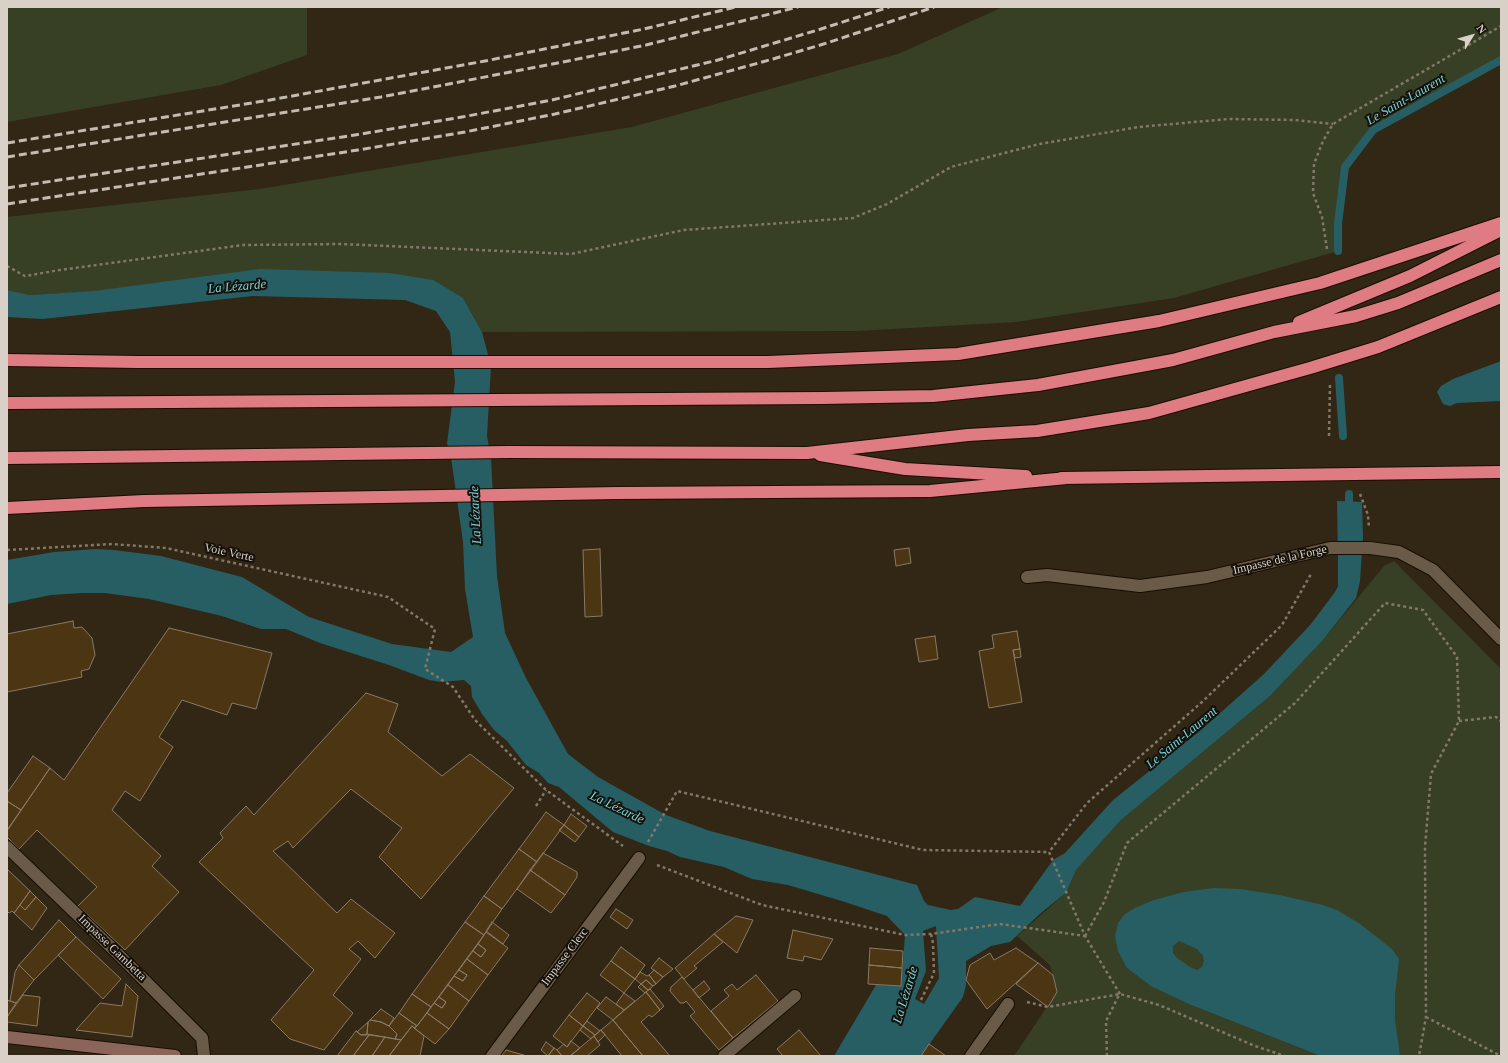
<!DOCTYPE html>
<meta charset="utf-8">
<style>
body{margin:0}
#map{position:relative;width:1508px;height:1063px;overflow:hidden;background:#322615;font-family:Georgia,serif}
canvas{display:block}
.frame{position:absolute;inset:0;border:8px solid #d9d1c7;pointer-events:none}
.north{position:absolute;left:1452px;top:16px;width:40px;height:40px;-webkit-text-stroke:3px #151009;paint-order:stroke;rotate:53deg;font-size:11px;font-weight:700;line-height:16px;text-align:center;color:#d9d1c7}
.north::after{content:'';display:block;margin:auto;width:14px;height:18px;background:#d9d1c7;clip-path:polygon(50% 0,100% 100%,50% 72%,0 100%)}
</style>
<div id="map">
<canvas width="1508" height="1063"></canvas>
<div class="frame"></div>
<div class="north">N</div>
</div>
<script>
const context = document.querySelector('canvas').getContext('2d');
context.lineJoin = 'round';
function fillPath(path, color) { context.fillStyle = color; context.fill(path, 'evenodd'); }
const poly = rows => new Path2D(rows.map(r => 'M' + r).join(''));
function stroke(path, color, width, dash) { context.strokeStyle = color; context.lineWidth = width; context.lineCap = dash ? 'butt' : 'round'; context.setLineDash(dash || []); context.stroke(path); }
function write(font, color, halo, rows, align = 'center') {
  context.font = font + ' Georgia,serif'; context.lineWidth = 4; context.setLineDash([]); context.textBaseline = 'middle'; context.strokeStyle = halo; context.fillStyle = color; for (const [text, x, y, turn = 0] of rows) {
    context.save(); context.translate(x, y); context.rotate((+turn || 0) * Math.PI / 180); context.textAlign = isNaN(turn) ? turn : align; if (halo) context.strokeText(text, 0, 0); context.fillText(text, 0, 0); context.restore();
  }
}
fillPath(poly([
 [7,7,307,7,307,55,221,85,7,122],
 [1003,7,1501,7,1501,60,1373,130,1345,167,1338,224,1338,251,1174,298,1016,322,857,331,482,332,463,298,370,278,30,295,7,290,7,217,260,189,632,127,898,54],
 [1394,561,1501,669,1501,1056,1014,1056,1057,992,1050,965,1017,936,1066,893,1076,870,1121,820,1270,696,1323,640,1384,566]
]), '#374025');
fillPath(poly([
 [260,269,390,273,433,280,463,298,482,332,491,366,487,436,491,458,497,576,505,633,526,678,568,754,598,777,666,815,710,831,917,885,924,901,928,905,951,910,958,909,975,897,1020,906,1053,860,1065,853,1113,800,1201,730,1264,674,1311,624,1335,592,1338,586,1338,558,1337,501,1362,502,1363,537,1360,581,1356,598,1323,640,1270,696,1121,820,1076,870,1066,893,1042,912,1010,942,991,946,966,961,966,985,963,997,921,1056,834,1056,876,985,901,986,905,935,887,916,845,902,788,885,752,879,724,867,680,857,667,851,649,846,613,832,559,787,548,783,539,773,526,765,507,741,494,730,482,714,472,697,471,686,464,680,441,682,429,680,389,665,320,643,286,629,261,629,222,616,149,599,105,593,83,593,51,595,7,604,7,560,54,552,95,549,114,550,161,556,242,577,309,617,392,644,451,652,473,637,465,589,463,542,451,457,447,443,455,382,450,332,436,311,405,300,253,296,43,319,7,317,7,290,30,295,94,291],
 [936,926,939,978,924,1004,915,999,926,971,923,931],
 [1501,361,1501,401,1457,403,1450,406,1443,404,1437,392,1441,386,1453,379],
 [1213,888,1240,889,1279,895,1323,905,1337,910,1360,924,1392,949,1399,959,1395,995,1395,1020,1400,1056,1321,1056,1189,1004,1151,986,1127,968,1118,951,1115,936,1118,923,1125,914,1135,908,1154,900,1184,892],
 [1179,941,1197,949,1203,956,1204,961,1202,967,1197,970,1190,967,1177,958,1173,953,1173,946]
]), '#265e63');
stroke(poly([
 [1338,251,1338,224,1345,167,1373,130,1501,60],
 [1339,378,1343,436],
 [1349,512,1349,494]
]), '#265e63', 8);
const building = poly([
 [909,548,911,563,896,566,894,550,909,548],
 [600,549,602,616,585,617,583,550,600,549],
 [73,621,74,628,82,627,92,638,95,655,89,669,81,671,82,677,7,692,7,634,73,621],
 [169,628,272,653,256,709,232,703,227,715,182,700,159,737,173,747,140,801,125,791,112,810,161,856,152,866,179,892,125,950,78,906,97,887,37,830,19,849,7,837,7,831,50,768,64,780,169,628],
 [1017,631,1020,649,1013,650,1022,702,989,708,979,651,994,648,992,635,1017,631],
 [935,636,938,659,919,662,915,639,935,636],
 [1020,649,1021,657,1015,658,1013,650,1020,649],
 [366,693,398,704,388,732,442,776,470,754,514,788,421,899,379,857,402,828,351,789,293,848,288,841,273,851,337,913,351,899,395,933,375,958,358,941,349,949,361,959,333,995,353,1013,324,1050,290,1039,271,1020,314,970,199,862,223,838,220,833,246,806,254,815,366,693],
 [33,756,50,768,21,810,7,801,7,793,33,756],
 [7,801,21,810,7,830,7,801],
 [546,812,564,825,537,862,519,849,546,812],
 [571,814,587,826,579,837,564,825,571,814],
 [564,825,579,837,575,842,559,830,564,825],
 [519,849,537,862,502,909,484,896,519,849],
 [543,853,577,872,577,877,565,895,530,870,543,853],
 [7,869,30,891,14,913,12,911,9,913,7,911,7,869],
 [530,870,565,895,551,913,517,889,530,870],
 [30,891,36,897,25,910,20,905,30,891],
 [484,896,502,909,484,935,465,922,484,896],
 [36,897,47,908,32,930,14,913,20,905,25,910,36,897],
 [616,909,633,920,627,929,610,917,616,909],
 [736,916,753,920,737,953,714,934,736,916],
 [59,920,76,937,34,980,19,965,59,920],
 [465,922,484,935,431,1007,412,994,465,922],
 [492,922,509,935,503,944,486,931,492,922],
 [793,930,833,939,821,960,804,956,803,961,787,958,793,930],
 [486,932,508,948,488,975,467,959,473,951,481,957,486,950,478,944,486,932],
 [714,934,723,942,694,966,697,968,684,979,675,968,714,934],
 [76,937,121,979,103,999,58,955,76,937],
 [478,944,486,950,481,957,473,951,478,944],
 [621,947,645,965,635,979,611,961,621,947],
 [870,948,903,951,902,968,869,965,870,948],
 [1016,948,1038,963,987,1009,966,980,970,965,990,953,994,960,1016,948],
 [659,958,673,969,663,977,651,968,659,958],
 [467,959,488,975,469,1001,448,985,454,976,463,981,467,975,459,970,467,959],
 [611,961,635,979,624,993,600,975,611,961],
 [1038,963,1053,975,1057,992,1048,1007,1016,984,1038,963],
 [19,965,34,980,16,1003,10,1001,15,972,19,965],
 [869,965,902,968,901,986,868,984,869,965],
 [459,970,467,975,463,981,454,976,459,970],
 [654,970,663,977,656,984,649,975,654,970],
 [640,972,647,976,649,975,656,984,653,986,646,980,641,984,635,979,640,972],
 [756,975,778,1001,733,1038,711,1011,729,996,724,990,732,984,737,990,756,975],
 [682,977,733,1038,719,1050,690,1016,695,1012,686,1001,684,1003,680,1003,670,991,671,987,682,977],
 [646,980,653,986,648,990,641,984,646,980],
 [704,981,710,989,699,998,693,990,704,981],
 [126,984,138,996,132,1037,76,1030,100,1003,122,1006,126,984],
 [641,984,648,990,645,993,638,987,641,984],
 [448,985,469,1001,449,1029,427,1013,434,1003,442,1008,446,1002,439,997,448,985],
 [650,989,664,1006,660,1010,646,992,650,989],
 [646,992,660,1010,652,1017,649,1015,641,1022,670,1056,643,1056,613,1020,646,992],
 [587,993,600,1003,583,1026,569,1015,587,993],
 [624,993,635,1001,624,1010,616,1004,624,993],
 [412,994,431,1007,417,1026,399,1013,412,994],
 [23,995,40,997,37,1026,7,1022,7,1017,23,995],
 [439,997,446,1002,442,1008,434,1003,439,997],
 [606,997,624,1010,613,1020,597,1008,606,997],
 [7,1000,16,1003,7,1017,7,1000],
 [381,1009,394,1018,389,1026,381,1022,370,1020,381,1009],
 [399,1013,417,1026,414,1028,412,1026,401,1040,395,1039,397,1034,389,1026,399,1013],
 [427,1013,449,1029,435,1044,414,1028,417,1026,427,1013],
 [569,1015,583,1026,567,1047,553,1036,569,1015],
 [370,1020,381,1022,389,1026,397,1034,395,1039,367,1034,368,1022,370,1020],
 [613,1020,643,1056,622,1056,601,1030,613,1020],
 [587,1021,600,1031,595,1035,583,1026,587,1021],
 [368,1022,367,1034,361,1035,357,1032,368,1022],
 [412,1026,424,1036,420,1056,389,1056,412,1026],
 [583,1026,595,1035,591,1039,580,1030,583,1026],
 [601,1030,605,1035,598,1042,594,1036,601,1030],
 [799,1030,821,1056,783,1056,777,1049,799,1030],
 [356,1031,361,1035,369,1035,353,1056,337,1056,356,1031],
 [369,1035,385,1037,372,1056,353,1056,369,1035],
 [594,1036,600,1045,587,1056,570,1056,594,1036],
 [385,1037,401,1040,389,1056,372,1056,385,1037],
 [571,1041,580,1048,570,1056,562,1056,557,1050,564,1044,567,1047,571,1041],
 [546,1042,554,1048,548,1056,541,1050,546,1042],
 [929,1044,946,1056,921,1056,929,1044],
 [554,1048,557,1050,562,1056,548,1056,554,1048],
 [506,1050,527,1056,501,1056,506,1050]
]);
fillPath(building, '#4c3513');
stroke(building, '#887a66', 1);
const street = poly([
 [1027,577,1047,575,1140,586,1207,577,1330,548,1370,548,1399,552,1433,570,1501,639],
 [7,847,116,952,202,1038,204,1056],
 [492,1056,639,858],
 [724,1056,795,996],
 [971,1056,1008,1004]
]);
const secondary = poly([
 [7,1037,175,1056]
]);
const highway = poly([
 [1299,322,1410,276,1501,230],
 [7,360,138,362,768,362,958,354,1159,321,1320,283,1501,223],
 [7,403,822,398,933,396,1038,385,1173,360,1274,332,1356,316,1398,303,1501,260],
 [820,455,905,469,1026,476],
 [7,458,510,452,807,453,968,435,1037,431,1149,413,1310,368,1378,347,1501,297],
 [1061,478,1501,472],
 [7,508,144,501,618,493,930,491,1067,478]
]);
stroke(street, '#190e01', 14);
stroke(secondary, '#190e01', 14);
stroke(highway, '#190e01', 14);
stroke(poly([
 [1327,249,1322,217,1313,193,1314,164,1323,141,1333,124,1501,26],
 [7,266,25,276,60,270,243,245,341,244,571,254,684,230,853,218,887,204,951,167,1039,144,1139,127,1228,119,1295,120,1333,124],
 [1329,436,1330,384],
 [1360,494,1368,515,1369,528],
 [7,550,112,544,166,548,388,597,435,629,425,669,453,687,475,720,546,790,623,846],
 [1459,721,1496,717,1501,721],
 [536,806,546,790],
 [648,842,677,791,923,850,1049,852],
 [657,865,762,905,905,935,931,934,1000,924,1085,936],
 [1085,936,1104,902,1127,843,1295,703,1385,603,1423,610,1457,657,1459,721,1431,774,1425,847,1426,1017,1419,1056],
 [1120,994,1085,936,1049,852,1087,803,1202,702,1282,625,1311,574],
 [921,1000,934,973,933,943,931,934],
 [1027,1002,1048,1007,1120,994,1159,1005,1255,1046,1285,1056],
 [1426,1017,1501,1056],
 [1107,1056,1106,1021,1119,995]
]), '#82786a', 2.5, [3, 3]);
stroke(street, '#695b48', 12);
stroke(secondary, '#8c655a', 12);
stroke(highway, '#df7b83', 12);
stroke(poly([
 [7,143,270,100,485,61,644,29,736,7],
 [7,157,381,97,568,61,646,45,798,7],
 [7,188,355,135,462,117,552,100,718,60,821,29,889,7],
 [7,204,358,150,465,132,555,114,675,86,773,59,827,43,934,7]
]), '#c4bcb1', 3, [8, 4]);
write('12px', '#d9d1c7', '#151009', [
 ["Voie Verte",229,553,12],
 ["Impasse de la Forge",1280,560,-13],
 ["Impasse Gambetta",112,948,44],
 ["Impasse Clerc",565,957,-53]
]);
write('italic 13px', '#77d4dc', '#151009', [
 ["Le Saint-Laurent",1406,100,-30],
 ["La Lézarde",237,287,-5],
 ["La Lézarde",476,515,-93],
 ["Le Saint-Laurent",1182,738,-40],
 ["La Lézarde",617,808,26],
 ["La Lézarde",906,995,-73]
]);
</script>
